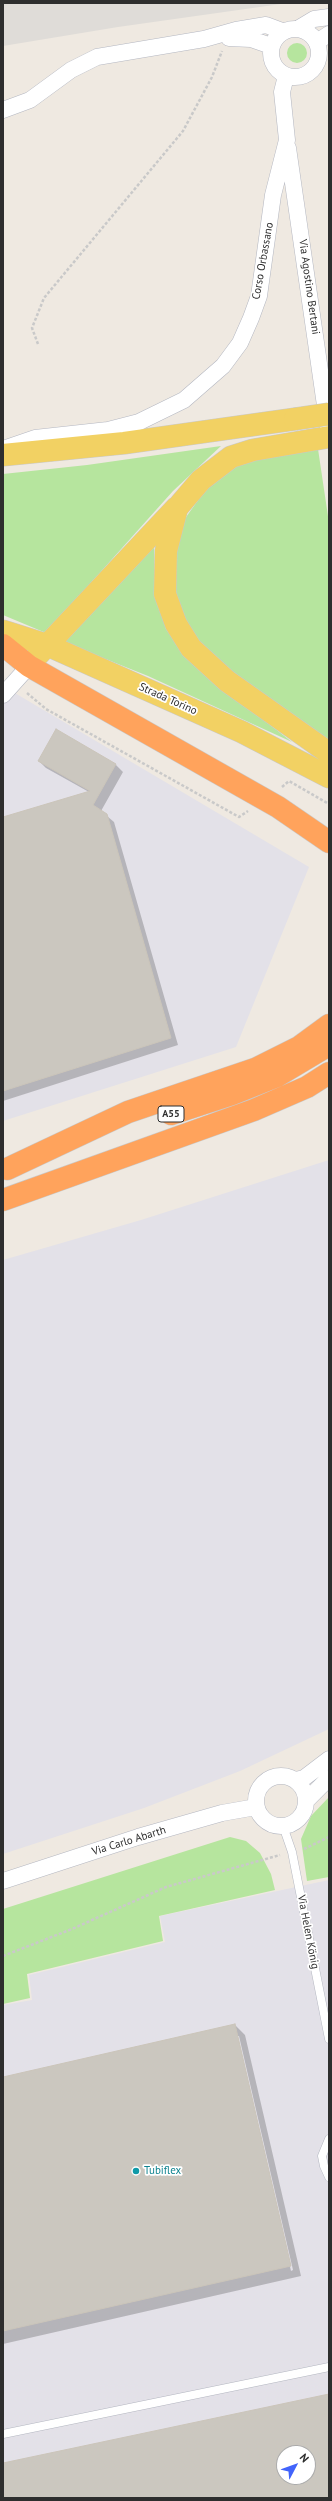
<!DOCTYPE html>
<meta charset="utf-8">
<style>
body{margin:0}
#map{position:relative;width:332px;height:2501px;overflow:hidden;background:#efe9e1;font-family:"PT Sans",sans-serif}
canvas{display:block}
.frame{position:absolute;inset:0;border:4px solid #2e2e2e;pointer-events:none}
.north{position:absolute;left:276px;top:2445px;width:40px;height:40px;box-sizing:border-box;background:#fff;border:1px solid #ababab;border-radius:50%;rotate:49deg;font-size:11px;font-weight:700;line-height:16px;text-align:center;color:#2e2e2e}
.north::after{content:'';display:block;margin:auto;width:14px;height:18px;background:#4264fb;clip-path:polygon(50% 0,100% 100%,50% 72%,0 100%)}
</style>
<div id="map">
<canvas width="332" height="2501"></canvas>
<div class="frame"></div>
<div class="north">N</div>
</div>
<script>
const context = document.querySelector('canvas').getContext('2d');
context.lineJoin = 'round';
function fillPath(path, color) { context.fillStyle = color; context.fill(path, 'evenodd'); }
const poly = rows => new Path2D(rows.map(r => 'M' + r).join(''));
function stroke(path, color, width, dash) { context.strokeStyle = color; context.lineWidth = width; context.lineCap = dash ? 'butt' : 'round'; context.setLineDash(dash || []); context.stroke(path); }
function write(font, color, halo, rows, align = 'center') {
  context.font = font + ' "PT Sans",sans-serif'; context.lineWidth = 3.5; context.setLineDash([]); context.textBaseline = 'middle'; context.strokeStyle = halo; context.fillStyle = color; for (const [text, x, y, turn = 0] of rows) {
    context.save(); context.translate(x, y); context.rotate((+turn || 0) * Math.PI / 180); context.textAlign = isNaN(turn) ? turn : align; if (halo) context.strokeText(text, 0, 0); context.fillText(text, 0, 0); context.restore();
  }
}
fillPath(poly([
 [3,686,309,867,236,1047,3,1121],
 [329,1160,329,1729,240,1771,144,1808,3,1854,3,1260,141,1220],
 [329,1880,329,2498,3,2498,3,2005,32,2000,29,1975,165,1942,160,1916],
 [284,2453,308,2453,308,2477,284,2477]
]), '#e3e1e8');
fillPath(poly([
 '287 53a10 10 0 1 1 20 0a10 10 0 1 1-20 0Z',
 [221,446,173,491,46,633,3,615,3,474,87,465],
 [318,449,329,523,329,740,232,673,198,642,189,627,175,593,174,554,184,520,206,489,236,466,256,457],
 [154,545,155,590,166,629,184,652,220,686,292,742,148,676,63,642],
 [329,1797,329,1877,307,1881,301,1839,311,1816],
 [230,1837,246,1841,260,1853,271,1874,275,1890,159,1916,163,1941,27,1974,30,1998,3,2004,3,1909]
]), '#b6e59e');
fillPath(poly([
 [3,3,288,3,118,27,3,46]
]), '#dfdcd8');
fillPath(poly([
 [56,731,116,765,123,772,101,811,114,822,178,1045,3,1101,3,818,89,792,46,768,39,761],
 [235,2025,245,2035,301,2276,3,2344,3,2078],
 [237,2036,239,2036,293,2270,291,2271]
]), '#0003');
const building = poly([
 [56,729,116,764,93,805,107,814,171,1038,3,1091,3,817,90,791,38,761,56,729],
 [235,2024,291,2266,3,2331,3,2077,235,2024],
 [329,2394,329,2498,3,2498,3,2463,329,2394],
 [284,2453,308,2453,308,2477,284,2477,284,2453]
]);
fillPath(building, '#cbc7bf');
stroke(building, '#cbc5ba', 1);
const service = poly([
 [283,1826,292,1852,329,2039],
 [329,2139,322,2156,324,2166,329,2177],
 [3,2434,329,2367]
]);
const minor = poly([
 [299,28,314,19,329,17],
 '271 53a24 24 0 1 1 48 0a24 24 0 1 1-48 0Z',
 [229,38,251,39,271,46],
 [317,42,329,34],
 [3,110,30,100,71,70,97,57,204,39,236,30,266,25,282,31],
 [288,148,328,426],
 [3,449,35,438,108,430,139,422,184,400,223,366,240,343,251,318,259,296,273,195,287,140,282,92,286,76],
 [3,695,29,666],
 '256 1801a25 25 0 1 1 50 0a25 25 0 1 1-50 0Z',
 [296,1780,304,1778,329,1759],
 [306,1801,329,1778],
 [3,1881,138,1837,222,1813,256,1807]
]);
const primary = poly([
 [329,437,253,450,231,457,201,480,177,508,166,551,165,594,176,624,191,648,227,681,329,753],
 [3,455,124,443,295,419],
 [3,631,47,645,242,732,329,777],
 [38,655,176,508]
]);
const motorway = poly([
 [3,645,29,666,278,807,329,842],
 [171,1114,232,1094,277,1076,329,1045],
 [7,1169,128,1112,255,1069,299,1047,329,1025],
 [3,1200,254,1110,307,1087,329,1073]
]);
stroke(service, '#b4b7c1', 9);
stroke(minor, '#b4b7c1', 17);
stroke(primary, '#c9c9c9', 23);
stroke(motorway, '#c9c9c9', 23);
stroke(poly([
 [38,344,32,328,44,298,183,131,212,77,222,51],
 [27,693,46,709,239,817,248,811],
 [282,787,289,781,329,804],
 [304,1849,329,1837],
 [3,1956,72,1929,166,1887,280,1855]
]), '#c9c9c9', 2.5, [3, 2]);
stroke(service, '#fff', 8);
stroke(minor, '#fff', 16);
stroke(primary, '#f2d163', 22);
stroke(motorway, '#ffa35c', 22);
const primaryBridge = poly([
 [295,419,329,414]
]);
stroke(primaryBridge, '#c9c9c9', 23, []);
stroke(primaryBridge, '#f2d163', 22);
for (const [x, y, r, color] of [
 [136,2171,4,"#0f9aa8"]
]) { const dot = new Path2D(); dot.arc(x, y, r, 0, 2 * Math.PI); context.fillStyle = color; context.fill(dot); stroke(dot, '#fff', 1.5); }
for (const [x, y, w] of [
 [171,1114,26]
]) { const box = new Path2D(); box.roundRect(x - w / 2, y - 8, w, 16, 3); context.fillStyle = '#fff'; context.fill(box); stroke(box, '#2e2e2e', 1); }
write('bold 10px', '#2e2e2e', null, [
 ["A55",171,1114]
]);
write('11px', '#2e2e2e', '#fff', [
 ["Corso Orbassano",263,261,-80],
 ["Via Agostino Bertani",309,287,82],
 ["Strada Torino",168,699,24],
 ["Via Carlo Abarth",129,1841,-17],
 ["Via Helen König",308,1932,79]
]);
write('11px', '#0d838f', '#fff', [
 ["Tubiflex",144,2171]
], 'left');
</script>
